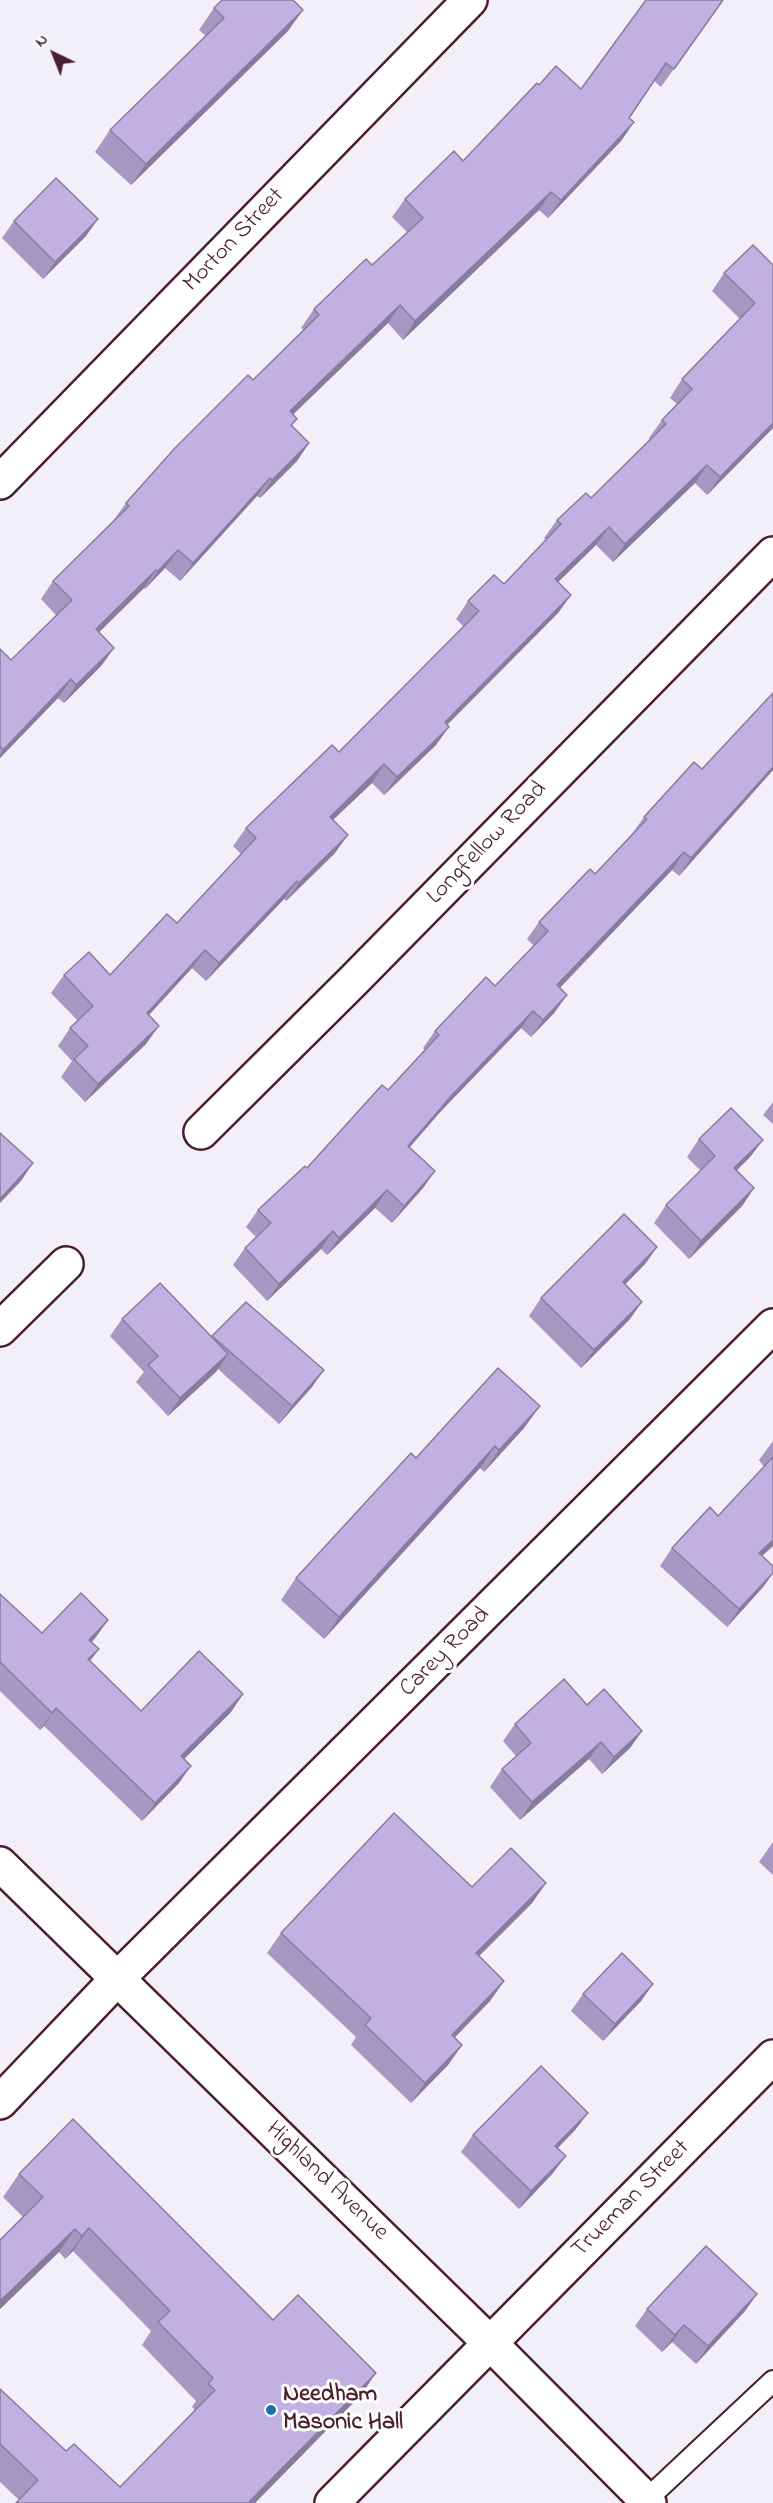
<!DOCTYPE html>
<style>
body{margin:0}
#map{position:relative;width:773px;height:2503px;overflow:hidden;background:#f2eff9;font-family:"Indie Flower",sans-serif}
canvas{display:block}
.north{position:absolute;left:24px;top:24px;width:60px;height:60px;-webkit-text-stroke:4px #fff;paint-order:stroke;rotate:317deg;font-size:16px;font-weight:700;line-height:24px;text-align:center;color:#4a1f2b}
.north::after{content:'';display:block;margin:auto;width:21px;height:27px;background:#4a1f2b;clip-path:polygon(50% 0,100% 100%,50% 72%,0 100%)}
</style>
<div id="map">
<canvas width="773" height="2503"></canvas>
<div class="north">N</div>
</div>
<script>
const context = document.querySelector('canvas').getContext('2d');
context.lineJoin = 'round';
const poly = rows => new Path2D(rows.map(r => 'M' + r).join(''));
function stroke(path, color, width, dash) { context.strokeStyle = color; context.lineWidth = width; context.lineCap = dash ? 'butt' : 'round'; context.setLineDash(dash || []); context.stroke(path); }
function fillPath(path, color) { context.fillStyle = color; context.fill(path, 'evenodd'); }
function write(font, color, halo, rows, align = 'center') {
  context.font = font + ' "Indie Flower",sans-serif'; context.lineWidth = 6; context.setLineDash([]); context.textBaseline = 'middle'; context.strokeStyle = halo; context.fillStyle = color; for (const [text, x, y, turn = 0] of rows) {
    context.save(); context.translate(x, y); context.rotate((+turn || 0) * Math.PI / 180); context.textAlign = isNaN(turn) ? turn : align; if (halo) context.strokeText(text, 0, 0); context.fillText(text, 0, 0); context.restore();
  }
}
const lane = poly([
 [646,2500,773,2381]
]);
const street = poly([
 [0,482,470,0],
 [201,1132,353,981,773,554],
 [0,1329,66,1264],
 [0,2102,118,1978,773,1326],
 [332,2503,773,2057]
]);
const primary = poly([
 [0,1864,490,2343,649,2503]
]);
stroke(lane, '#4a1f2b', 24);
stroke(street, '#4a1f2b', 38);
stroke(primary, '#4a1f2b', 38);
stroke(lane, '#fff', 20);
stroke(street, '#fff', 33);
stroke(primary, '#fff', 33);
fillPath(poly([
 [723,0,661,87,654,81,629,118,634,122,621,141,548,218,539,210,403,340,388,323,293,414,297,419,292,426,309,443,297,461,260,498,257,496,180,581,165,568,145,589,144,588,99,632,114,648,101,666,64,703,58,698,0,758,0,649,11,660,57,616,41,599,53,581,113,521,126,503,304,330,301,328,314,309,372,265,407,232,392,217,405,199,463,161,539,85,581,89],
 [214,8,288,31,131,185,95,152,110,130,206,36,199,30],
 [14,221,86,236,43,279,2,238],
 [753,245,773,428,707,495,695,483,613,562,596,545,558,582,571,595,558,613,447,725,436,745,384,795,372,783,333,820,335,853,286,901,284,899,206,981,192,968,149,1015,146,1044,85,1102,61,1077,72,1061,58,1046,70,1028,78,1021,51,993,64,975,110,975,177,923,241,854,233,846,246,828,339,752,464,627,456,619,468,601,504,584,546,540,544,538,557,520,591,498,650,440,649,438,662,420,677,404,670,398,682,379,740,319,712,291,724,273],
 [702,769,773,770,679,876,672,870,560,988,555,1012,531,1037,521,1028,441,1111,409,1148,435,1171,423,1188,392,1223,375,1208,327,1255,321,1249,267,1301,233,1265,245,1248,256,1237,246,1227,258,1210,307,1168,388,1090,425,1050,423,1048,435,1031,495,986,534,946,527,939,539,922,595,874,632,834,644,817],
 [773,1102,773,1124,763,1115],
 [699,1139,763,1140,750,1157,737,1170,754,1188,742,1206,689,1259,654,1223,666,1205,701,1171,687,1157],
 [657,1247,645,1264,625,1284,630,1319,581,1368,529,1316,541,1298],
 [246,1302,312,1387,279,1424,218,1369,168,1416,136,1382,144,1372,110,1336,122,1319,211,1337],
 [540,1406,524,1428,484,1472,480,1468,324,1639,281,1600,296,1578,416,1458],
 [773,1441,773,1546,762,1556,764,1586,727,1627,660,1566,672,1548,718,1516,764,1467,759,1460],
 [0,1594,42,1633,108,1620,92,1642,99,1649,90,1661,141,1711,243,1694,231,1712,184,1759,179,1783,142,1821,44,1726,40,1730,0,1691],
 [587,1705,642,1731,630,1748,602,1774,589,1759,520,1820,490,1787,502,1769,516,1756,503,1741,515,1724],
 [773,1842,773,1875,759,1862],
 [546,1883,532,1903,479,1956,504,1981,490,2001,454,2037,462,2045,448,2065,411,2103,351,2045,356,2037,267,1953,281,1933,472,1887],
 [653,1984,641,2001,603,2041,571,2011,583,1994],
 [588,2113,575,2130,558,2148,553,2173,519,2209,461,2152,473,2135],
 [19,2174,273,2320,376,2373,360,2396,255,2503,16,2503,19,2500,0,2482,0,2389,66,2451,120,2487,195,2410,192,2407,196,2401,142,2345,151,2331,73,2251,65,2259,59,2252,0,2309,0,2240,23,2217,3,2197],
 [757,2294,745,2311,696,2364,672,2342,662,2352,635,2326,647,2309]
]), '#a598c2');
fillPath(poly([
 [303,10,288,31,131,185,146,164],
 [634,122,621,141,548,218,561,200],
 [551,192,539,210,403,340,415,321],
 [98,219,86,236,43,279,55,262],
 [400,305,388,323,277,430,290,411],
 [773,423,773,428,707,495,720,477],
 [309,443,297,461,260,498,272,480],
 [707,465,695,483,613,562,625,544],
 [270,478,257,496,180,581,193,563],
 [609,527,596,545,543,597,555,579],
 [178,550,165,568,145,589,158,571],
 [156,570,144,588,83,648,96,629],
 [571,595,558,613,432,740,445,722],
 [114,648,101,666,64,703,76,685],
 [71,679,58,698,0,758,0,755,3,750],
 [449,727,436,745,384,795,397,777],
 [384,764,372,783,317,835,330,817],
 [773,767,773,770,679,876,691,858],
 [348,835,335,853,286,901,299,883],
 [684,852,672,870,545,1003,557,985],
 [297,881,284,899,206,981,219,963],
 [205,950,192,968,134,1031,147,1013],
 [567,995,555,1012,531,1037,543,1020],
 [533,1011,521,1028,441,1111,396,1163,408,1146,453,1094],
 [159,1026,146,1044,85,1102,98,1084],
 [763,1140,750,1157,722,1185,734,1168],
 [33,1163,21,1181,0,1203,0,1199],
 [435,1171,423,1188,392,1223,404,1206],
 [754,1188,742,1206,689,1259,701,1241],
 [387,1190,375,1208,327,1255,339,1238],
 [333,1231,321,1249,267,1301,279,1284],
 [657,1247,645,1264,611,1299,623,1282],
 [642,1302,630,1319,581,1368,594,1350],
 [228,1354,216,1372,168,1416,180,1398],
 [324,1370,312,1387,279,1424,292,1406],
 [540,1406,524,1428,484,1472,499,1450],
 [495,1446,480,1468,324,1639,339,1617],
 [773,1540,773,1546,747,1570,759,1553],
 [773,1573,764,1586,727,1627,739,1609],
 [108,1620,96,1637,77,1657,89,1640],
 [99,1649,86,1666,88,1659],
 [243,1694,231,1712,169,1774,181,1756],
 [56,1708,44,1726,40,1730,52,1713],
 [642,1731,630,1748,602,1774,614,1757],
 [601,1742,589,1759,520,1820,532,1802],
 [191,1766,179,1783,142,1821,155,1803],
 [546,1883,532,1903,462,1973,476,1953],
 [504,1981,490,2001,438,2055,452,2035],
 [653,1984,641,2001,603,2041,615,2024],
 [462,2045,448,2065,411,2103,425,2083],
 [588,2113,575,2130,543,2163,555,2146],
 [566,2156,553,2173,519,2209,531,2191],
 [89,2228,73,2251,65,2259,82,2236],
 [75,2229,59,2252,0,2309,0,2301],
 [757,2294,745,2311,696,2364,708,2346],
 [684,2325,672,2342,662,2352,675,2335],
 [376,2373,360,2396,255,2503,248,2503]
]), '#867c9e');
const building = poly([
 [222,0,293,0,303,10,146,164,110,130,224,18,214,8,222,0],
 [646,0,723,0,674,69,666,63,629,118,634,122,561,200,551,192,415,321,400,305,290,411,297,419,291,425,309,443,272,480,270,478,193,563,178,550,158,571,156,570,96,629,114,648,76,685,71,679,3,750,0,746,0,649,11,660,72,600,53,581,129,506,126,503,175,448,248,375,253,380,319,315,314,309,366,259,372,265,423,218,405,199,454,151,463,161,537,83,539,85,556,66,581,89,646,0],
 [56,178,98,219,55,262,14,221,56,178],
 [753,245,773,265,773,423,720,477,707,465,625,544,609,527,555,579,571,595,445,722,449,727,397,777,384,764,330,817,348,835,299,883,297,881,219,963,205,950,147,1013,159,1026,98,1084,74,1059,88,1046,70,1028,93,1006,64,975,89,952,110,975,167,914,177,923,256,838,246,828,332,745,339,752,479,611,468,601,494,575,504,584,561,524,557,520,586,493,591,498,666,424,662,420,692,389,682,379,755,303,724,273,753,245],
 [773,693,773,767,691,858,684,852,557,985,567,995,543,1020,533,1011,453,1094,408,1146,435,1171,404,1206,387,1190,339,1238,333,1231,279,1284,245,1248,271,1223,258,1210,305,1166,307,1168,382,1085,388,1090,439,1035,435,1031,486,977,495,986,548,931,539,922,590,869,595,874,647,819,644,817,694,762,702,769,773,693],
 [731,1108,763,1140,734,1168,754,1188,701,1241,666,1205,715,1156,699,1139,731,1108],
 [0,1133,33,1163,0,1199,0,1133],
 [624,1214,657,1247,623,1282,642,1302,594,1350,541,1298,624,1214],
 [160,1283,228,1354,180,1398,148,1365,158,1356,122,1319,160,1283],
 [246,1302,324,1370,292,1406,212,1336,246,1302],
 [498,1368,540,1406,499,1450,495,1446,339,1617,296,1578,411,1453,416,1458,498,1368],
 [773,1457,773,1540,759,1553,773,1566,773,1573,739,1609,672,1548,710,1507,718,1516,773,1457],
 [81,1593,108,1620,89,1640,99,1649,88,1659,141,1711,199,1651,243,1694,181,1756,191,1766,155,1803,56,1708,52,1713,0,1662,0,1594,42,1633,81,1593],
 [564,1679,587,1705,604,1689,642,1731,614,1757,601,1742,532,1802,502,1769,531,1743,515,1724,564,1679],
 [394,1813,472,1887,511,1848,546,1883,476,1953,504,1981,452,2035,462,2045,425,2083,365,2025,371,2018,281,1933,394,1813],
 [622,1953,653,1984,615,2024,583,1994,622,1953],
 [541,2066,588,2113,555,2146,566,2156,531,2191,473,2135,541,2066],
 [73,2119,273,2320,298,2295,376,2373,248,2503,16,2503,38,2480,0,2444,0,2389,66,2451,74,2444,120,2487,215,2390,208,2384,213,2378,158,2322,170,2311,89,2228,82,2236,75,2229,0,2301,0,2240,43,2197,19,2174,73,2119],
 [706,2246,757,2294,708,2346,684,2325,675,2335,647,2309,706,2246]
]);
fillPath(building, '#c0b1e2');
stroke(building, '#867c9e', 1.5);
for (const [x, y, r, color] of [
 [271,2410,6,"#1f6fb2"]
]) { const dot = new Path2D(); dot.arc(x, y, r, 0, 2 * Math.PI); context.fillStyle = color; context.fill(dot); stroke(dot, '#fff', 2); }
write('24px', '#4a1f2b', '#fff', [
 ["Morton Street",235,241,-46],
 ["Longfellow Road",488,844,-46],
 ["Carey Road",446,1653,-45],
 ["Highland Avenue",326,2182,44],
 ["Trueman Street",632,2200,-45]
]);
write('bold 24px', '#4a1f2b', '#fff', [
 ["Needham",283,2396],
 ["Masonic Hall",283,2424]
], 'left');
</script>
